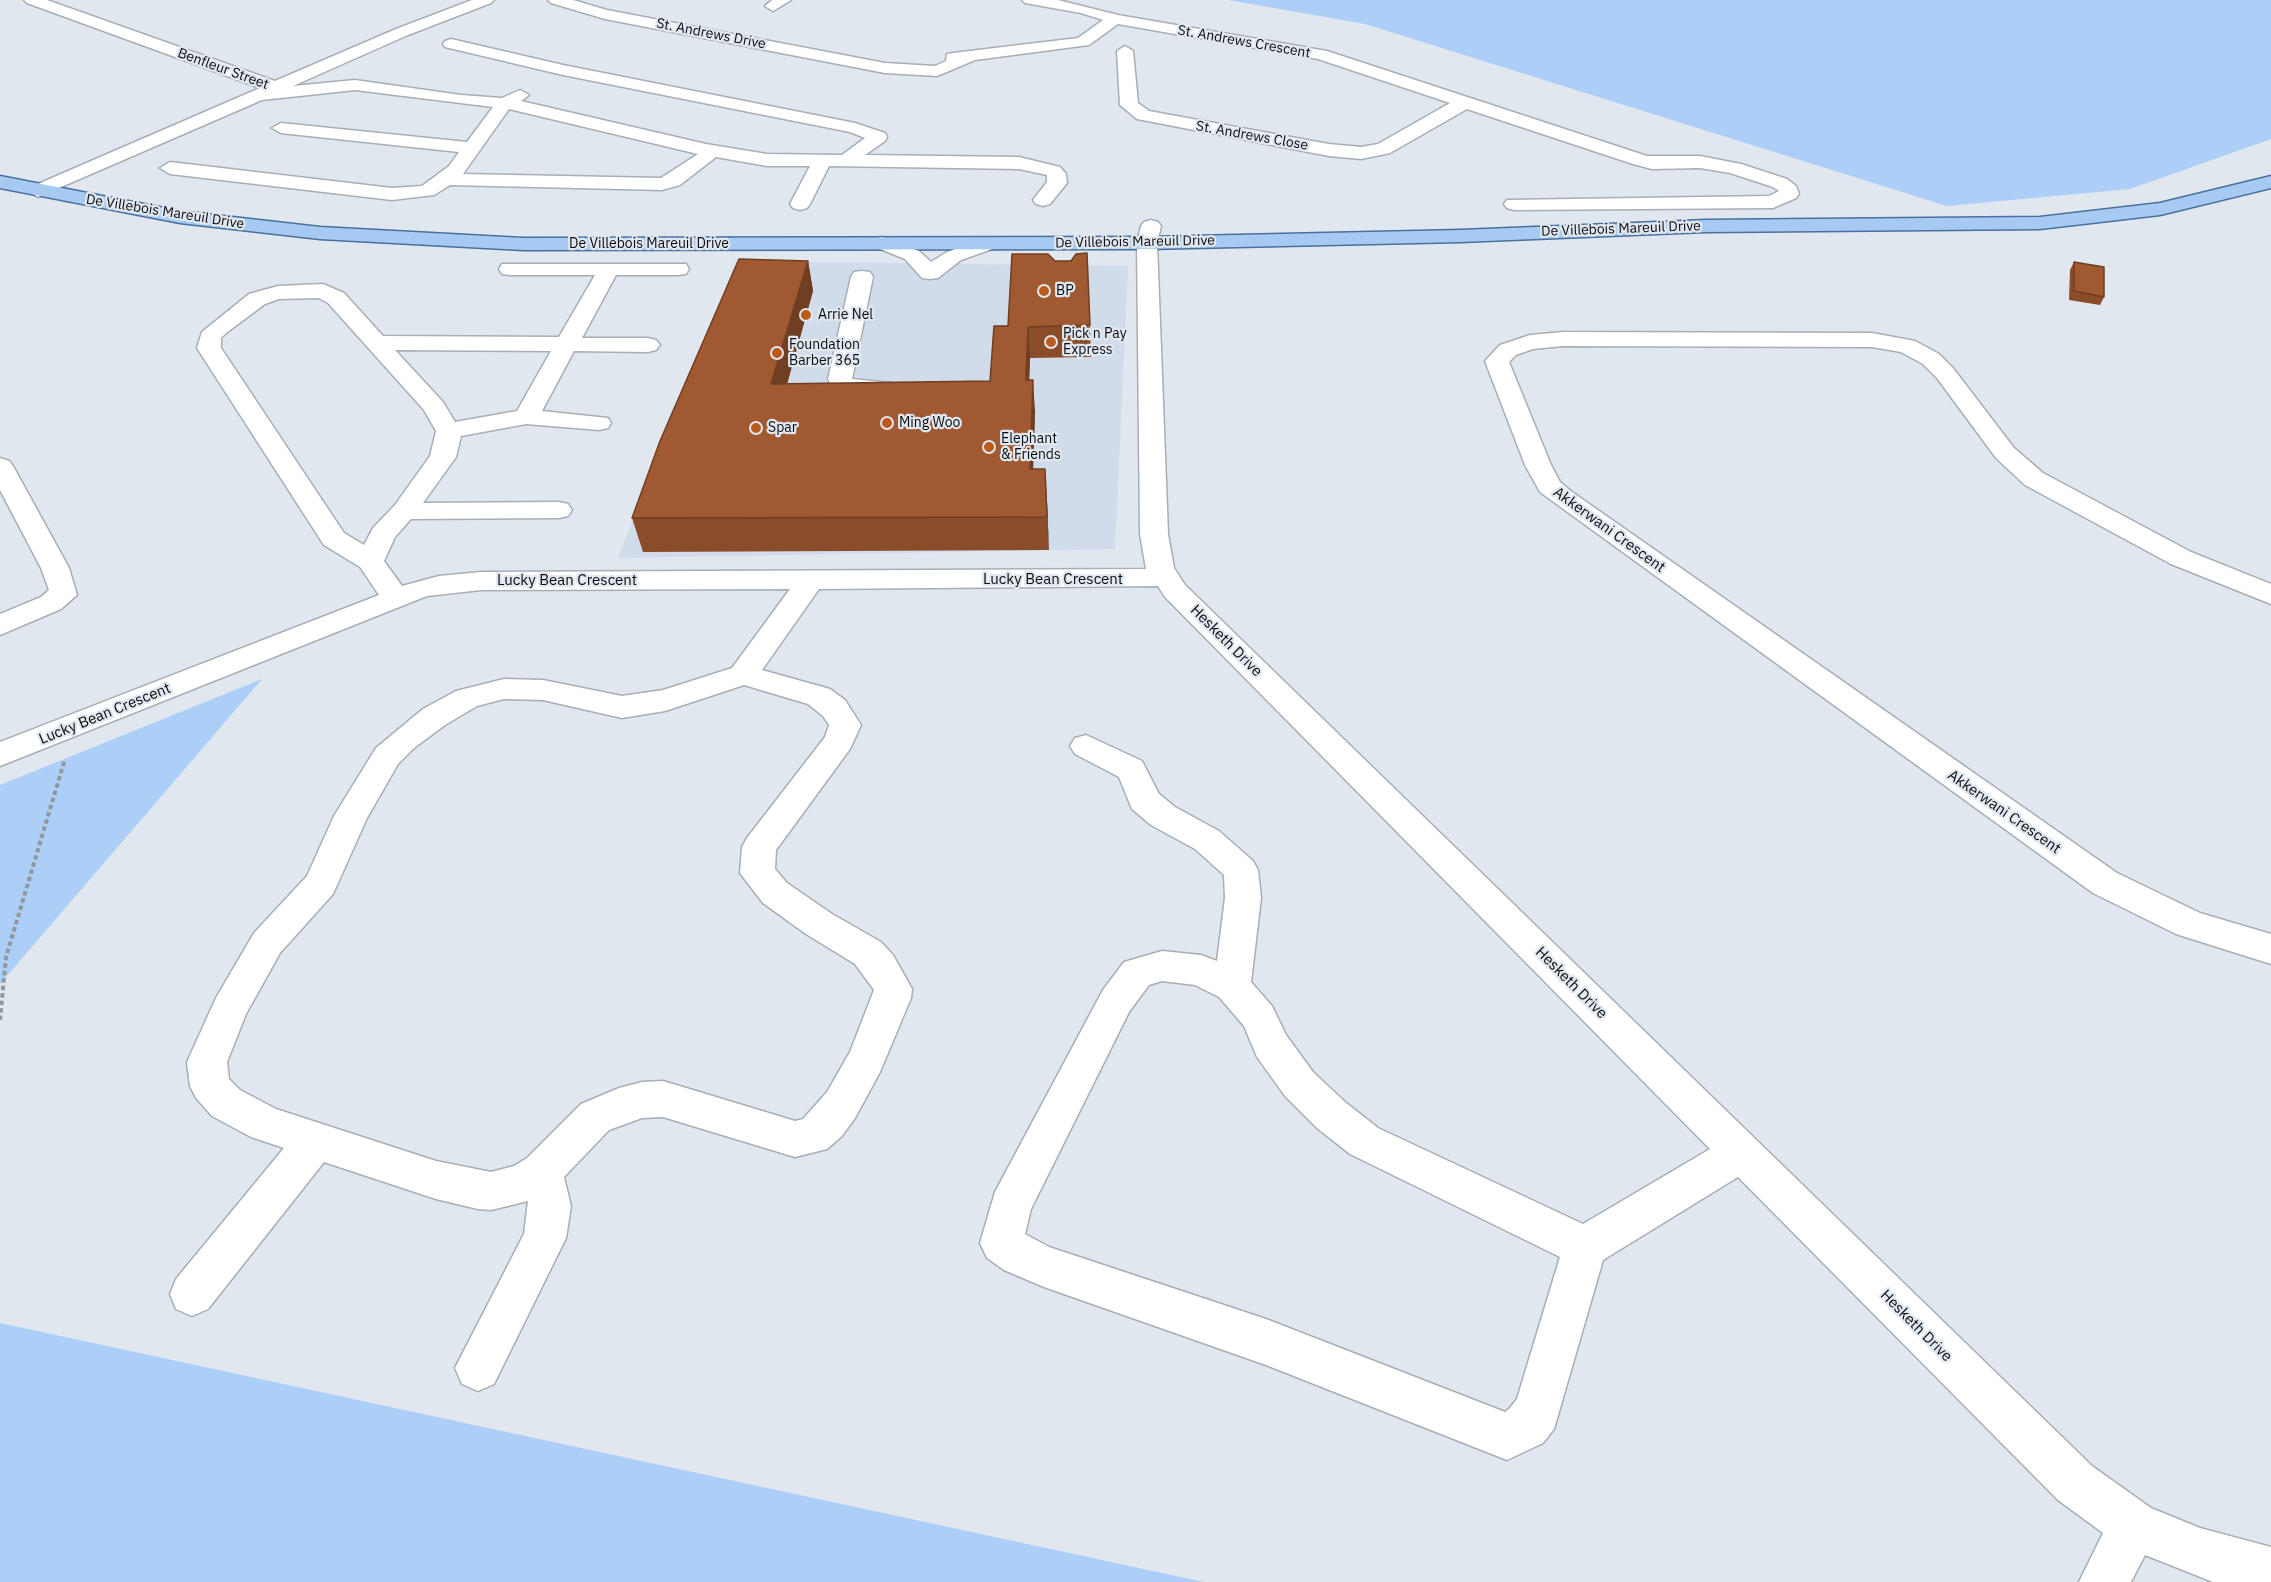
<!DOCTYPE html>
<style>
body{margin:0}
canvas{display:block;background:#e0e7ef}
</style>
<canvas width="2271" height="1582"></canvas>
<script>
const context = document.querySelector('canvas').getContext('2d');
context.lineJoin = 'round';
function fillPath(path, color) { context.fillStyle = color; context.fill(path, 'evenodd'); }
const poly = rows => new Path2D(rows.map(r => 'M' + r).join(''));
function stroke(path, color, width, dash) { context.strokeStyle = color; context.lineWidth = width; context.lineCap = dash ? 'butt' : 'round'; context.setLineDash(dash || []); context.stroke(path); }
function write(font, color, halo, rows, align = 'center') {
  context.font = font + ' "IBM Plex Sans",sans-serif'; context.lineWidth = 4.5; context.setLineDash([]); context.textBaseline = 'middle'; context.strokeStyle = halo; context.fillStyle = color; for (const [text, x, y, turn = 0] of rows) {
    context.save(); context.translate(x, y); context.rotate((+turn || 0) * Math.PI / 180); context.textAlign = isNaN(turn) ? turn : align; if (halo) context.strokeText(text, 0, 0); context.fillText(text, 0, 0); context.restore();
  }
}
fillPath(poly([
 [736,261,1128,266,1115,549,618,558]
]), '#d0dcea');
fillPath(poly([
 [1228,0,2271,0,2271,139,2130,189,1947,206,1365,24],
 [262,679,0,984,0,785],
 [0,1323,1204,1582,0,1582]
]), '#accef7');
const minor = poly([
 [24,0,47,0,275,81,396,29,472,0,494,0,491,3,408,35,293,86,355,80,461,95,502,98,520,90,529,95,521,101,706,144,767,154,842,155,865,138,850,132,563,75,445,47,443,44,445,41,451,39,563,65,855,123,885,133,887,137,885,141,865,155,1019,157,1060,167,1066,174,1067,183,1050,204,1043,206,1036,204,1033,200,1047,182,1047,175,1019,169,829,166,810,204,807,208,800,210,793,208,790,204,810,166,767,166,716,157,680,185,662,190,450,185,434,195,392,200,170,174,160,168,170,162,392,188,422,186,449,166,459,152,281,133,272,128,281,123,467,142,493,107,355,90,262,100,38,197,28,191,31,187,260,88,27,3,24,0],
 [509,109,698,154,661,178,463,174,509,109],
 [548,0,573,0,607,10,885,63,935,66,946,61,947,54,953,53,1078,38,1103,20,1081,13,1025,3,1022,0,1058,0,1118,15,1327,51,1647,156,1700,156,1741,164,1787,179,1796,186,1799,194,1796,198,1773,208,1514,210,1507,208,1504,204,1507,200,1769,196,1779,191,1773,187,1730,173,1700,168,1652,169,1633,164,1467,109,1390,153,1361,159,1329,156,1137,119,1120,105,1117,51,1125,46,1133,51,1138,103,1149,111,1329,144,1361,147,1378,144,1450,103,1318,59,1118,24,1089,45,975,60,937,76,885,73,605,19,551,3,548,0],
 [772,0,791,0,773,11,765,6,772,0],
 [1151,220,1158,222,1161,226,1157,243,1168,534,1174,568,1185,585,2092,1466,2151,1508,2200,1528,2271,1547,2271,1582,2213,1582,2145,1555,2131,1582,2079,1582,2103,1533,2058,1500,1738,1177,1603,1260,1554,1429,1543,1443,1507,1460,1266,1365,1044,1287,1004,1270,987,1258,980,1243,995,1192,1103,990,1124,962,1162,951,1201,955,1217,961,1225,898,1224,875,1195,849,1151,825,1132,809,1119,777,1075,754,1070,746,1075,738,1086,735,1142,761,1159,794,1175,807,1219,831,1253,861,1258,870,1261,898,1251,982,1272,1006,1286,1035,1313,1072,1345,1102,1378,1128,1583,1224,1710,1149,1165,597,1158,586,819,589,762,670,830,689,845,700,861,725,850,749,776,850,775,869,787,883,832,914,881,942,893,955,912,989,911,998,880,1072,855,1118,842,1136,827,1149,795,1157,663,1117,642,1118,609,1130,564,1177,571,1206,566,1238,494,1384,478,1391,462,1384,455,1368,524,1234,528,1201,491,1210,478,1209,436,1199,324,1162,208,1309,192,1316,176,1309,170,1294,176,1279,284,1148,251,1137,212,1116,196,1098,190,1086,187,1062,216,998,254,933,307,876,334,816,376,748,423,709,456,691,504,679,543,680,622,696,663,690,732,668,790,589,481,590,427,596,0,766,0,742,379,595,360,567,324,545,320,539,197,348,202,332,249,294,278,286,323,284,344,293,383,336,559,337,595,275,510,275,502,274,499,269,502,264,686,264,689,269,686,274,678,275,616,275,582,338,648,338,656,340,660,345,656,350,648,352,574,351,542,411,608,418,611,423,608,428,599,430,526,424,461,436,456,457,423,503,559,502,568,504,572,510,568,516,559,518,411,519,395,537,384,561,402,586,439,576,481,572,1146,569,1140,534,1137,243,1141,226,1144,222,1151,220],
 [319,298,328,303,424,410,436,431,430,456,395,505,373,528,364,545,344,533,221,348,221,338,226,333,265,304,279,299,319,298],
 [395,350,551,351,517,411,455,422,443,402,395,350],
 [744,685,808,704,823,716,829,725,825,737,747,838,742,847,740,873,763,903,806,934,855,964,874,990,850,1052,827,1092,803,1119,795,1121,663,1081,642,1082,619,1088,581,1104,527,1158,514,1166,491,1172,436,1161,276,1109,240,1090,229,1079,227,1062,246,1014,280,953,333,894,367,818,398,764,414,748,445,725,477,706,504,699,543,700,622,718,665,711,744,685],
 [1162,981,1195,985,1219,997,1244,1026,1257,1057,1285,1096,1317,1128,1350,1154,1560,1257,1517,1399,1509,1409,1505,1412,1266,1319,1049,1247,1025,1234,1031,1209,1129,1012,1149,985,1162,981],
 [882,237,919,251,931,262,947,252,984,239,998,239,1001,243,998,247,961,260,938,278,930,279,922,278,905,259,875,247,872,243,875,239,882,237],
 [862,271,870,272,873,277,852,379,892,383,896,388,892,393,884,395,839,392,833,389,828,379,851,277,854,272,862,271],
 [1563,332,1872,333,1915,341,1939,354,1953,368,2014,448,2043,473,2191,552,2271,584,2271,604,2171,564,2025,485,1996,458,1937,378,1923,364,1901,352,1872,347,1563,346,1533,349,1516,355,1509,362,1551,465,1560,482,1572,492,2117,873,2200,913,2271,934,2271,964,2176,934,2093,893,1540,492,1525,465,1485,361,1500,345,1530,335,1563,332],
 [0,458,9,461,13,466,69,568,77,595,61,609,0,635,0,614,41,597,49,590,41,568,0,490,0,458]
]);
const major = poly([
 [0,176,180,211,320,227,523,238,1147,237,1461,230,1706,220,2040,217,2160,203,2271,176,2271,188,2160,215,2040,229,1706,232,1461,242,1147,249,523,250,320,239,180,223,0,188,0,176]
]);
stroke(minor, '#a7aeb6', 3);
stroke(major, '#4a719d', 3);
stroke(poly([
 [0,1020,6,957,65,759]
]), '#92979d', 4, [4.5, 3]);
fillPath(minor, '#fff');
fillPath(major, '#a7caf2');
fillPath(poly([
 [1087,253,1091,357,1030,358,1029,380,1035,412,1033,469,1047,502,1049,550,643,552,632,518,808,261,813,291,787,384,990,381,1008,326,1055,261,1071,261],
 [2074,262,2104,297,2100,305,2069,300,2070,270]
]), '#8a4d2a');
fillPath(poly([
 [808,261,813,291,778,416,771,384],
 [1028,327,1030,358,1028,412,1026,380],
 [1033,380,1035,412,1032,502,1030,469],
 [1045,469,1047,502,1049,550,1047,517]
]), '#703e22');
const building = poly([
 [1087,253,1090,325,1028,327,1026,380,1033,380,1030,469,1045,469,1047,517,632,518,660,441,739,259,808,261,771,384,990,381,994,326,1008,326,1012,254,1048,254,1055,261,1071,261,1076,254,1087,253],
 [2074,262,2104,267,2104,297,2074,291,2074,262]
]);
fillPath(building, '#a05931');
stroke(building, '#703e22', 1.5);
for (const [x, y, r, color] of [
 [1044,291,6,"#bb5a1b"],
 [806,315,6,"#bb5a1b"],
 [1051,342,6,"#bb5a1b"],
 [777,353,6,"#bb5a1b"],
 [887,423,6,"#bb5a1b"],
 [756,428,6,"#bb5a1b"],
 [989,447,6,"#bb5a1b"]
]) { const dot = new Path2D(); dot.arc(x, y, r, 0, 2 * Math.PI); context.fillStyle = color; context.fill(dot); stroke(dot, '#e0e7ef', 2); }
write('14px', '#0a0d0f', '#e0e7ef', [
 ["St. Andrews Drive",711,34,11],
 ["St. Andrews Crescent",1244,42,10],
 ["Benfleur Street",223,69,20],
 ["St. Andrews Close",1252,136,10],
 ["De Villebois Mareuil Drive",165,212,9],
 ["De Villebois Mareuil Drive",1621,229,-2],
 ["De Villebois Mareuil Drive",1135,242,-1],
 ["De Villebois Mareuil Drive",649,244]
]);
write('14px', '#0a0d0f', '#e0e7ef', [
 ["BP",1056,291],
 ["Arrie Nel",818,315],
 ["Pick n Pay",1063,334],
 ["Express",1063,350],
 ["Foundation",789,345],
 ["Barber 365",789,361],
 ["Ming Woo",899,423],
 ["Spar",768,428],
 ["Elephant",1001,439],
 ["& Friends",1001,455]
], 'left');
write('15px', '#0a0d0f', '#e0e7ef', [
 ["Akkerwani Crescent",1609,530,36],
 ["Lucky Bean Crescent",1053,580],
 ["Lucky Bean Crescent",567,581],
 ["Hesketh Drive",1226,641,45],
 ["Lucky Bean Crescent",105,714,-22],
 ["Akkerwani Crescent",2004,812,35],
 ["Hesketh Drive",1571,983,45],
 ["Hesketh Drive",1916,1326,45]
]);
</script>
